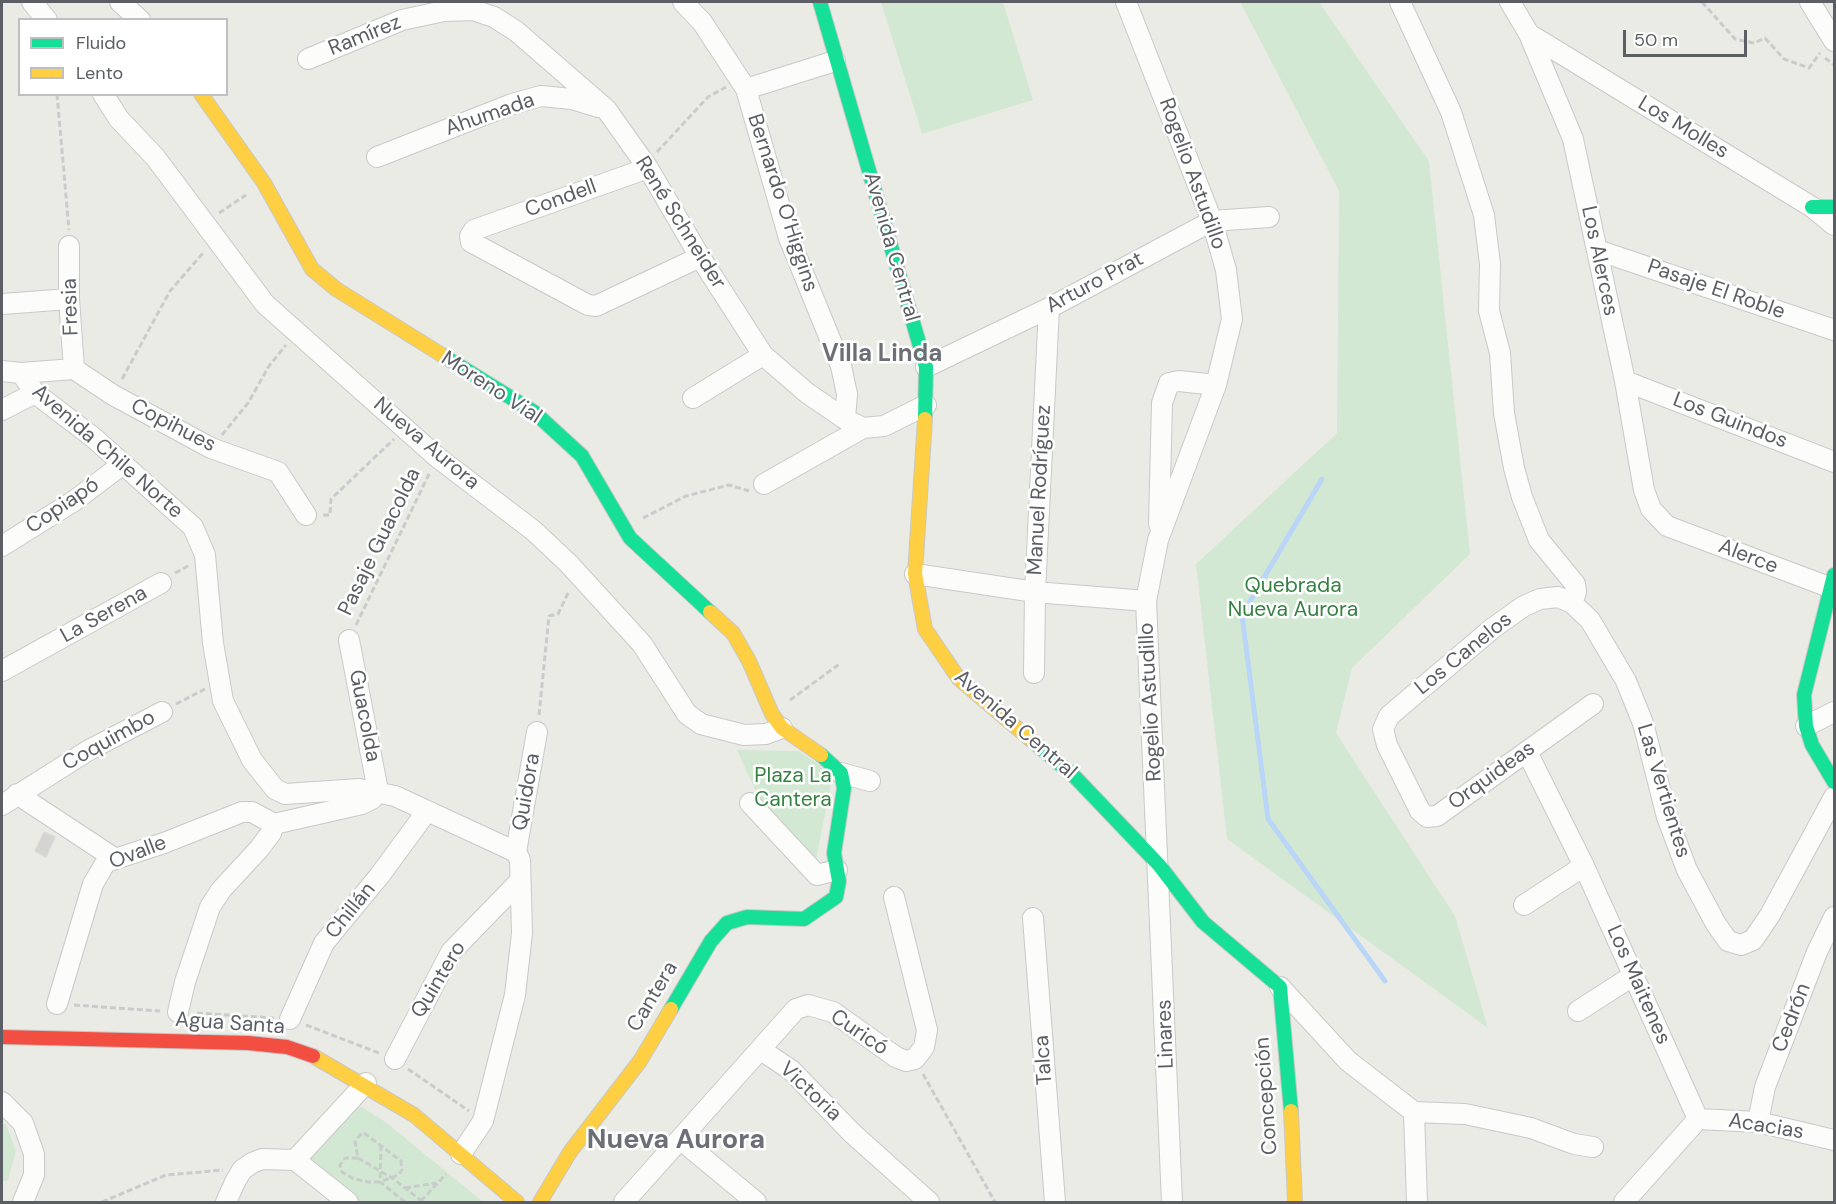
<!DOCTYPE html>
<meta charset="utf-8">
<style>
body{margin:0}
#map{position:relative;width:1836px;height:1204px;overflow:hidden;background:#ebebe6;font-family:"DM Sans",sans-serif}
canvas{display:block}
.frame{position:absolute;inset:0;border:3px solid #5b5e64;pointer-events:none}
.legend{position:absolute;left:18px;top:18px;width:210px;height:78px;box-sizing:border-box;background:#fff;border:2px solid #bdbfc1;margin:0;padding:8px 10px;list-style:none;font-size:18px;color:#5b5e64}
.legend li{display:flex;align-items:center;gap:12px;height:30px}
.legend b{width:30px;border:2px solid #bdbfc1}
.scale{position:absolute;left:1623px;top:30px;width:124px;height:27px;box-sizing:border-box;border:3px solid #5b5e64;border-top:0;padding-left:8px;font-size:18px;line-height:21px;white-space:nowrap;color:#5b5e64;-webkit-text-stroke:4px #fff;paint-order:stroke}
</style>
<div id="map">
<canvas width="1836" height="1204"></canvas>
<div class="frame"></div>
<ul class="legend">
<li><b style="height:8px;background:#16e098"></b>Fluido</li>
<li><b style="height:8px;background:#ffcf43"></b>Lento</li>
</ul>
<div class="scale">50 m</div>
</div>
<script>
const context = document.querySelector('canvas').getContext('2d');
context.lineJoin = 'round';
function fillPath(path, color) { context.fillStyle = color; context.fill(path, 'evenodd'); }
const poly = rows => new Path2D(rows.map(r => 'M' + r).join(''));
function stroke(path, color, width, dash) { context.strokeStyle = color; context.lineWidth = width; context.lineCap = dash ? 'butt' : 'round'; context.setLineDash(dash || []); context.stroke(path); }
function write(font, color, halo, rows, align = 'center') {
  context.font = font + ' "DM Sans",sans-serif'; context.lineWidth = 5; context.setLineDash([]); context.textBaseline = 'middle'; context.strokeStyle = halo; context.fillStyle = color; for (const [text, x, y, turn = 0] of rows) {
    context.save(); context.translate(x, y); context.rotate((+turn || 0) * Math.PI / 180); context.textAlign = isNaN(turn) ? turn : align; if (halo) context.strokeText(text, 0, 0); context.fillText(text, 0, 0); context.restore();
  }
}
fillPath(poly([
 [881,2,1003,2,1033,100,922,134],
 [1240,2,1319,2,1429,161,1470,554,1352,668,1336,733,1455,916,1488,1028,1227,839,1196,564,1337,433,1339,191],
 [737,750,798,751,833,773,815,865,763,807],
 [354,1106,362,1107,387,1123,483,1202,356,1202,309,1162,311,1150],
 [2,1124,6,1124,16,1151,8,1180,2,1182]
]), '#d3e8d3');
stroke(poly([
 [1322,479,1242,615,1268,819,1385,981]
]), '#b9d5f7', 5);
const building = poly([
 [44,832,55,837,46,857,35,851,44,832]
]);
fillPath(building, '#d5d4d1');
stroke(building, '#dadad6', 1.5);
const street = poly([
 [32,2,47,20],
 [120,2,140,20],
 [683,2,702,22,746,89,789,238,841,366,847,394,845,419],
 [1126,2,1212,221,1226,270,1232,319,1216,385,1158,540,1146,601,1172,1202],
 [1400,2,1451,112,1484,215,1490,264,1489,311,1500,353,1504,413,1514,468,1522,497,1539,540,1575,584,1576,592,1572,603],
 [1510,2,1529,34,1573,139,1625,381,1644,490,1651,509,1667,526,1829,587],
 [1810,2,1834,41],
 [1529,34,1812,207,1834,225],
 [308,59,402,20,444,11,473,10,494,17,516,31,606,109,648,168,700,257,763,355,807,393,845,419,863,428],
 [746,89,835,61],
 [103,94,119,119,155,157,265,304,437,457,534,531,569,564,642,644,687,714,701,724,744,735,766,734,782,728],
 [377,157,512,104,541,96,572,99,598,107],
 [648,168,474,230,470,236,471,242,588,305,596,306,700,257],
 [69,246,69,299,74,369],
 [1597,250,1834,330],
 [2,304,69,299],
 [926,367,1049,308,1212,221,1269,217],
 [2,371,21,373,35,393,94,438,193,527,205,555,213,643,223,701,252,760,275,789,285,794,359,789,395,796,516,852,520,860,522,933,515,995,483,1121,461,1154],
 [21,373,74,369,113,395,211,448,278,472,306,515],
 [1625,381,1834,462],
 [693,398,763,355],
 [2,410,35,393],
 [764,484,863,428,884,426,926,405],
 [1159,524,1162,403,1169,383,1179,381,1216,385],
 [2,546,74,501,123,464],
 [915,574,1035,592,1146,601],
 [2,671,161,583],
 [1034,673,1035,592,1049,308],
 [1593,704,1437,816,1427,817,1420,811,1387,745,1383,729,1389,716,1493,628,1524,606,1540,599,1558,597,1572,603,1590,620,1626,681,1643,723,1667,817,1687,870,1716,924,1728,941,1741,945,1753,940,1770,915,1834,797],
 [1806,726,1834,712],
 [1527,752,1584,866,1698,1119],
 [841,773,870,781],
 [17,794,114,858],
 [750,803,817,875,837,870],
 [2,805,89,750,162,712],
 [516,852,537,732],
 [1524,905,1584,866],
 [1033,918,1055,1202],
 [1280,987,1348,1061,1414,1112,1465,1114,1531,1128,1574,1144,1593,1147],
 [57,1004,93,884,106,862,164,843,242,812,252,812,274,824],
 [1578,1011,1634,975],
 [178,1012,185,982,210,907,221,890,259,849,271,833,274,824,362,804,372,799,378,791,349,640],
 [290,1019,324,943,380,875,427,811],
 [761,1050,791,1070,852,1133,929,1202],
 [395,1059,451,952,519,882],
 [2,1102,23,1123,34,1154,34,1175,23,1202],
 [1414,1112,1417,1202],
 [1698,1119,1758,1122,1834,1140],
 [1758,1122,1765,1087,1817,952,1834,917],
 [680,1139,756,1202],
 [295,1160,366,1083],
 [295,1160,348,1202],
 [226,1202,235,1182,242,1170,252,1163,262,1159,295,1160],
 [624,1202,796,1009,808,1005,833,1012,896,1057,906,1061,915,1059,924,1047,927,1030,894,897],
 [1624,1202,1698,1119]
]);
const fast = poly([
 [820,2,926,367,925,419],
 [1812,207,1834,207],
 [442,355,534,412,582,456,630,538,710,612],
 [1834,575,1804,695,1806,726,1812,745,1834,782],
 [1030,739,1075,777,1159,865,1203,922,1280,987,1291,1111],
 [671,1009,711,941,727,923,747,917,804,919,836,897,839,881,834,853,844,788,841,773,821,755]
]);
const slow = poly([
 [201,94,264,183,312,269,336,289,442,355],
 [925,419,915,574,925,629,959,679,1030,739],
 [710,612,733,633,749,661,772,714,782,728,821,755],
 [313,1056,414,1115,517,1202],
 [1291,1111,1295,1202],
 [540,1202,570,1152,640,1061,671,1009]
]);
const jam = poly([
 [2,1037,248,1043,287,1047,313,1056]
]);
stroke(street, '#c8c9c8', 22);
stroke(fast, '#c8c8c7', 16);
stroke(slow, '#c8c8c7', 16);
stroke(jam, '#c8c8c7', 16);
stroke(poly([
 [1702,2,1735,39,1754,43,1765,38,1784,59,1809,68,1820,53],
 [1825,58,1834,65],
 [57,94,69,230],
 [657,152,708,97,726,87],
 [219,213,246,195],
 [122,379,170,291,204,252],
 [222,435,248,403,269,366,286,345],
 [323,515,330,515,331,499,394,439],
 [643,518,686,496,729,485,749,491],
 [175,573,188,566],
 [356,625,430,472],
 [790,700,841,663],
 [176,704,205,689],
 [539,715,549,616,558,614,569,591],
 [74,1005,160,1011],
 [197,1013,274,1018],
 [306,1025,379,1053],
 [408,1069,469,1111],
 [923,1074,995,1202],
 [364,1133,401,1161,402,1170,398,1175,380,1182,368,1182,352,1178,342,1172,340,1165,345,1158,358,1158,355,1142,359,1136,364,1133],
 [381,1145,380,1182,405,1202],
 [358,1158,392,1178,423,1202],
 [405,1188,436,1183],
 [421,1201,446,1174],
 [102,1202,166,1175,223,1170]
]), '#c8ccca', 3, [6, 3]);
stroke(street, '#fcfcfb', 20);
stroke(fast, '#16e098', 14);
stroke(slow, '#ffcf43', 14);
stroke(jam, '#f24e42', 14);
write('21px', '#5b5e64', '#fff', [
 ["Ramírez",365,36,-22],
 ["Ahumada",490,115,-19],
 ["Los Molles",1683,128,31],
 ["Rogelio Astudillo",1192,174,70],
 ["Condell",561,199,-20],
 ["Bernardo O’Higgins",782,203,72],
 ["René Schneider",680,223,58],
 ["Avenida Central",891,247,74],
 ["Los Alerces",1599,261,78],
 ["Arturo Prat",1095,283,-28],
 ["Pasaje El Roble",1716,290,19],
 ["Fresia",71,307,-92],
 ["Moreno Vial",491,388,33],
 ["Los Guindos",1730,421,21],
 ["Copihues",173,426,27],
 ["Nueva Aurora",426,444,40],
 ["Avenida Chile Norte",107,452,41],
 ["Manuel Rodríguez",1040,490,-87],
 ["Copiapó",63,506,-34],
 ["Pasaje Guacolda",380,542,-64],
 ["Alerce",1748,557,21],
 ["La Serena",104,615,-29],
 ["Los Canelos",1464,654,-39],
 ["Rogelio Astudillo",1151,702,-93],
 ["Guacolda",364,716,79],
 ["Avenida Central",1015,725,41],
 ["Coquimbo",109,741,-29],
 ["Orquideas",1492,776,-36],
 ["Las Vertientes",1663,791,73],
 ["Quidora",527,792,-80],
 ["Ovalle",138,853,-21],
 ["Chillán",351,911,-51],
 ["Quintero",439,980,-59],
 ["Los Maitenes",1638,985,66],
 ["Cantera",653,997,-59],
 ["Cedrón",1792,1018,-69],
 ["Agua Santa",230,1024,4],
 ["Curicó",859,1033,34],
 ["Linares",1166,1034,-92],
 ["Talca",1044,1060,-94],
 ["Victoria",810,1092,43],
 ["Concepción",1267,1096,-94],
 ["Acacias",1766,1127,9]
]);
write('21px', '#358141', '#fff', [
 ["Quebrada",1293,586],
 ["Nueva Aurora",1293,610],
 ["Plaza La",793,776],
 ["Cantera",793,800]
]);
write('bold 24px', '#6c7076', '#fff', [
 ["Villa Linda",882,355]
]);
write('bold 27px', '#6c7076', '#fff', [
 ["Nueva Aurora",676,1141]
]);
</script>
